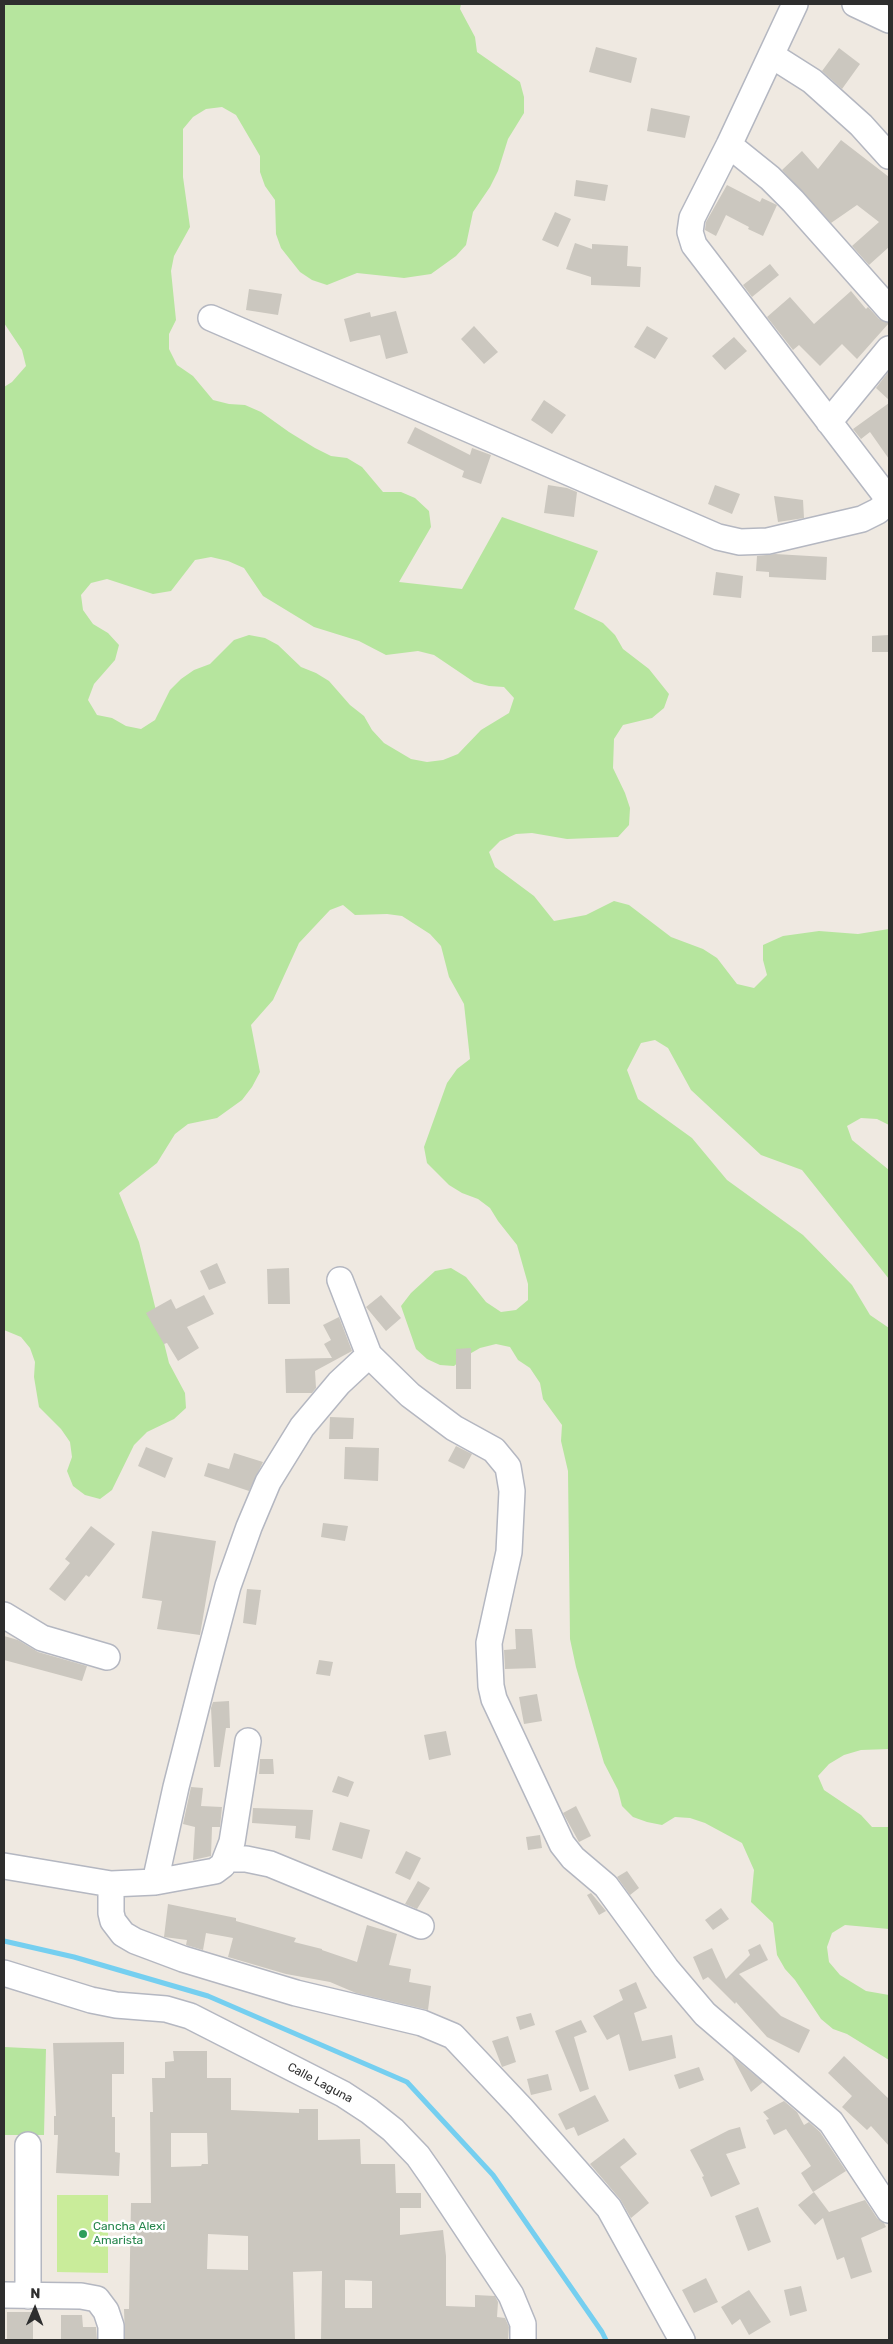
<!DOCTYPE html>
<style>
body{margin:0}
#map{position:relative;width:893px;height:2344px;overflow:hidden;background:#efe9e1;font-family:Rubik,sans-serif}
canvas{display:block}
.frame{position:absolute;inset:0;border:5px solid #2e2e2e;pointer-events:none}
.north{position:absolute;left:10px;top:2284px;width:50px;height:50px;-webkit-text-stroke:4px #fff;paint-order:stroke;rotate:1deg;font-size:14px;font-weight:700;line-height:20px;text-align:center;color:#2e2e2e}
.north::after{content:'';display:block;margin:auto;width:18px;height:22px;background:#2e2e2e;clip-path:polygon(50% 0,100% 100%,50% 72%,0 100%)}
</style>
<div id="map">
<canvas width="893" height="2344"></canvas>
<div class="frame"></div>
<div class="north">N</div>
</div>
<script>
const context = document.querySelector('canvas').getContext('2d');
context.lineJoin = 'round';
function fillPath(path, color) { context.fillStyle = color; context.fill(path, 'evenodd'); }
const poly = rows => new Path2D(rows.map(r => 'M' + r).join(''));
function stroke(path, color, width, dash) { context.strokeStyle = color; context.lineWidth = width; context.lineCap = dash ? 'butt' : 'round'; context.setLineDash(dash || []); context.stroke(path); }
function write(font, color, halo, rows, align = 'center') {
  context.font = font + ' Rubik,sans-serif'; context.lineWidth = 5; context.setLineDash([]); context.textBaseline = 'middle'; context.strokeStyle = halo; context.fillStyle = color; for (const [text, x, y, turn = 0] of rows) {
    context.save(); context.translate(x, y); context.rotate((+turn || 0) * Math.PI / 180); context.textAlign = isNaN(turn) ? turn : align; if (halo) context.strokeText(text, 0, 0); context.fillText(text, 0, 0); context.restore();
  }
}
fillPath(poly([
 [4,4,461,4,460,9,475,37,477,52,520,82,524,97,524,113,508,139,498,171,490,187,473,212,466,245,456,256,431,274,404,278,357,273,327,285,312,280,300,272,281,248,276,234,275,200,265,186,260,172,260,156,236,115,222,107,206,109,193,117,183,129,183,177,190,227,174,256,171,271,176,320,169,334,169,349,177,365,193,376,213,400,229,404,245,405,261,412,289,432,315,448,331,456,347,458,362,467,383,492,401,492,415,498,429,511,431,527,399,582,462,589,502,517,598,551,574,609,603,623,615,635,623,649,649,669,669,694,664,708,652,718,623,725,614,739,613,768,625,793,630,808,629,825,618,837,567,839,532,833,516,834,500,841,489,852,495,867,534,896,554,921,586,915,614,901,629,905,671,937,703,949,717,958,737,984,754,988,767,975,763,960,763,945,783,936,819,931,858,934,889,929,889,1125,877,1119,861,1118,847,1126,852,1140,889,1170,889,1279,802,1170,761,1155,691,1090,668,1048,655,1040,641,1043,627,1070,638,1099,692,1138,727,1180,803,1235,852,1285,870,1315,889,1328,889,1749,861,1750,844,1755,829,1764,818,1776,824,1790,861,1815,872,1827,889,1827,889,1929,845,1925,832,1933,827,1947,829,1962,840,1975,866,1991,889,1995,889,2060,847,2034,833,2029,821,2019,795,1980,785,1969,777,1955,773,1923,751,1902,754,1870,742,1843,705,1823,690,1818,675,1817,662,1825,647,1822,633,1817,622,1806,618,1790,604,1763,576,1667,570,1639,568,1471,561,1441,562,1425,543,1399,540,1383,530,1368,518,1360,510,1347,496,1344,480,1348,466,1356,454,1366,440,1365,427,1359,416,1349,401,1306,411,1293,435,1271,451,1268,466,1277,486,1302,501,1312,516,1310,528,1300,528,1284,517,1245,498,1221,490,1208,478,1199,462,1193,449,1185,427,1163,424,1147,447,1083,457,1069,470,1059,464,1004,449,977,441,946,430,934,402,916,387,914,355,915,343,905,330,910,299,943,273,1000,251,1025,260,1072,252,1087,242,1100,217,1118,188,1124,175,1134,157,1163,119,1193,139,1242,169,1363,185,1393,186,1408,174,1419,147,1432,134,1445,112,1490,100,1499,85,1495,73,1486,67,1471,72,1457,70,1442,61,1429,39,1407,34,1377,35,1362,30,1348,21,1337,4,1330,4,387,12,382,26,366,22,350,4,323],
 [211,557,228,561,244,568,263,596,314,627,359,641,386,655,418,651,434,655,474,682,489,686,504,687,514,698,509,713,481,730,458,754,443,760,427,762,411,759,384,743,372,730,364,716,350,705,329,681,316,673,301,667,278,645,265,638,249,635,234,640,210,664,194,670,181,679,170,690,155,720,141,729,126,726,112,718,97,715,88,700,94,684,115,660,119,645,108,633,93,624,83,610,81,595,91,583,107,579,153,594,171,591,195,560],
 [4,2047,46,2049,44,2135,4,2135]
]), '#b6e59e');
fillPath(poly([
 [57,2195,108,2195,108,2273,57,2272]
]), '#c9ec9a');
stroke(poly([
 [4,1941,74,1957,208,1996,407,2082,493,2175,602,2332,606,2340]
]), '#75cff0', 5);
fillPath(poly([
 [596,47,637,58,631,83,589,72],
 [839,48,860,64,842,89,822,71],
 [651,108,690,116,685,138,647,131],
 [841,140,889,177,889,247,869,265,852,246,879,222,857,205,831,223,782,170,802,151,818,169],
 [576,180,608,185,605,201,574,196],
 [727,185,760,202,762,198,777,205,763,236,748,229,749,227,726,215,716,236,705,230,706,222],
 [555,212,571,219,558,247,542,240],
 [575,243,592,249,592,244,628,246,627,266,641,267,640,287,591,285,591,277,566,269],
 [770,264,779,275,752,297,743,285],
 [249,289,282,294,278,315,246,310],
 [851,291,866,309,868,307,879,319,889,323,857,359,842,344,820,366,799,345,793,350,767,317,790,297,814,324],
 [396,311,408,353,386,359,380,335,350,342,344,319,370,312,371,317],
 [474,326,498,352,484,364,461,339],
 [647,326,668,338,655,359,634,347],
 [734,337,747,351,725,370,712,356],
 [889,371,889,400,876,388],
 [544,400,566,415,552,434,531,420],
 [889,403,889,459,870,432,861,439,853,429],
 [415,427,470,455,472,448,491,455,481,484,462,477,464,471,407,443],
 [548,485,567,488,577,492,574,517,544,513],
 [715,485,740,494,732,514,708,504],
 [774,496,803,500,804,518,778,522],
 [775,554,827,557,826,580,769,577,769,572,756,571,757,556],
 [716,572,743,576,741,598,713,595],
 [889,635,889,652,872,652,872,636],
 [217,1263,226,1283,209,1290,200,1271],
 [289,1268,290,1304,268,1304,267,1269],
 [204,1295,214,1314,187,1327,199,1348,178,1361,167,1343,164,1344,146,1313,171,1299,176,1309],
 [381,1295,401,1318,386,1331,366,1307],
 [339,1317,352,1351,315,1371,316,1388,312,1393,286,1393,285,1359,332,1358,324,1344,331,1340,323,1325],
 [471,1348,471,1389,456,1389,456,1349],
 [330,1417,354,1418,353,1439,329,1439],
 [456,1446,472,1454,464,1469,448,1461],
 [146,1447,173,1458,165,1478,138,1466],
 [345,1447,379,1448,378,1481,344,1479],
 [234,1453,263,1462,249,1491,204,1476,208,1463,229,1469],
 [323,1523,348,1526,345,1541,321,1537],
 [91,1526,115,1544,89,1577,86,1575,65,1601,49,1589,70,1563,65,1559],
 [152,1531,216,1541,200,1635,157,1629,162,1601,142,1598],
 [247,1589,261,1590,256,1625,243,1623],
 [515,1629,532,1629,536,1668,505,1669,504,1650,516,1649],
 [4,1636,18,1640,38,1652,87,1666,82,1681,4,1660],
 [319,1660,333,1662,330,1676,316,1674],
 [537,1694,542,1721,524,1724,519,1697],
 [229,1701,230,1728,226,1728,220,1767,214,1767,211,1708,213,1702],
 [446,1731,451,1755,429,1760,424,1735],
 [260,1759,273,1759,274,1774,259,1774],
 [338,1776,354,1782,348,1797,332,1792],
 [191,1787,203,1788,201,1806,222,1807,220,1827,212,1827,211,1856,193,1860,195,1827,183,1824],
 [576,1806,591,1836,579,1842,563,1813],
 [253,1808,313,1810,310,1840,295,1838,296,1826,252,1823],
 [340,1822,370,1830,362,1859,332,1850],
 [540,1835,542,1848,528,1850,526,1837],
 [406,1851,421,1858,410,1880,395,1873],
 [627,1871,639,1888,630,1895,617,1877],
 [418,1881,430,1888,417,1909,405,1904],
 [591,1893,606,1911,599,1915,587,1895],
 [168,1904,236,1918,236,1921,296,1938,294,1942,322,1949,322,1950,357,1962,367,1925,397,1934,389,1965,411,1969,409,1982,431,1986,428,2010,356,1993,330,1982,286,1974,228,1957,233,1938,206,1933,203,1950,186,1945,187,1940,164,1937],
 [721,1908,729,1919,713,1930,705,1920],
 [760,1944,768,1960,739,1974,781,2016,810,2030,799,2053,767,2037,736,2002,735,2004,708,1977,703,1980,693,1957,712,1948,726,1979,750,1955,748,1950],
 [636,1982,647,2008,634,2013,642,2041,672,2035,676,2058,629,2071,619,2034,607,2040,593,2016,623,2000,619,1990],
 [531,2013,535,2025,520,2030,516,2017],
 [581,2020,587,2032,574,2037,589,2089,580,2092,555,2031],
 [508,2036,516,2062,502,2067,492,2041],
 [124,2042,124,2074,112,2074,112,2117,115,2117,115,2152,120,2153,119,2176,56,2173,58,2135,54,2135,54,2116,56,2116,53,2043],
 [173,2051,207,2051,207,2078,231,2078,231,2110,299,2113,299,2109,318,2109,318,2140,360,2139,361,2164,395,2164,396,2193,421,2193,421,2208,400,2208,400,2235,443,2230,446,2256,446,2306,475,2307,475,2295,495,2296,498,2302,497,2317,505,2318,509,2327,508,2340,321,2340,322,2271,293,2272,295,2340,125,2340,124,2309,129,2309,131,2203,151,2203,150,2112,153,2112,152,2078,165,2078,165,2062,174,2061],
 [171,2133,207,2133,208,2164,202,2164,201,2166,171,2167],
 [208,2234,248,2236,248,2270,207,2269],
 [345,2280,372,2281,372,2308,345,2308],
 [732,2056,763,2082,751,2092],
 [844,2056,889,2099,889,2146,871,2126,867,2130,842,2107,852,2096,828,2073],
 [699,2067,704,2080,679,2089,674,2075],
 [548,2074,552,2090,531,2095,527,2079],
 [595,2095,609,2121,578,2136,574,2127,566,2130,558,2114],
 [784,2101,797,2112,804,2125,809,2122,820,2132,846,2171,813,2192,801,2173,811,2166,786,2129,774,2135,766,2120,769,2119,763,2112],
 [740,2127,746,2148,726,2154,740,2184,711,2197,702,2177,704,2176,690,2150,729,2130],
 [624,2138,637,2154,620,2167,649,2203,631,2218,620,2199,590,2164],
 [814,2192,829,2212,865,2200,877,2218,884,2223,886,2227,861,2238,872,2272,851,2279,844,2257,837,2260,823,2218,815,2225,798,2205],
 [758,2207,771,2242,748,2251,735,2216],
 [706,2278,718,2302,694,2313,682,2290],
 [801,2286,807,2311,790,2316,784,2290],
 [749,2290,771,2322,749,2335,740,2319,732,2325,721,2307],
 [7,2312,33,2312,33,2340,7,2340],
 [61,2315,82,2315,83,2327,96,2327,97,2340,61,2340]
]), '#cbc7bf');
const minor = poly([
 [795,4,729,145,692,218,690,232,694,245,704,258,889,500],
 [855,4,889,20],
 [771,55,812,81,861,125,889,156],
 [729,145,770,178,793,201,889,309],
 [211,318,718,537,740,542,768,541,862,519,878,511,889,501],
 [829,422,889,349],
 [340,1280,369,1355,410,1395,454,1428,494,1450,508,1467,512,1491,509,1552,489,1643,491,1686,494,1699,562,1844,573,1858,606,1886,666,1968,705,2014,831,2122,889,2210],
 [4,1615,42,1638,107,1657],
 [226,1859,246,1859,270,1864,421,1926],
 [4,1866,111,1884,155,1882,215,1871,223,1865,232,1842,248,1741],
 [155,1882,176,1787,203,1681,228,1586,249,1527,268,1482,302,1427,339,1383,369,1355],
 [111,1884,111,1913,113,1921,123,1934,135,1941,183,1959,296,1993,422,2023,453,2036,521,2108,609,2208,682,2340],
 [4,1973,91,2000,116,2005,166,2009,190,2016,343,2094,369,2111,393,2130,418,2156,432,2176,511,2295,523,2324,523,2340],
 [4,2295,81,2296,97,2299,106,2311,111,2326,111,2340],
 [28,2296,28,2145]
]);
stroke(minor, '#b4b7c1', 28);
stroke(minor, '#fff', 25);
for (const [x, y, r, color] of [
 [83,2234,5,"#2e9e5b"]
]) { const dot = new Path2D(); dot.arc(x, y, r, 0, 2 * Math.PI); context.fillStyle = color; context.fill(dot); stroke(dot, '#fff', 2); }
write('12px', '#2e2e2e', '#fff', [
 ["Calle Laguna",320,2083,28]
]);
write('12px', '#27864d', '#fff', [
 ["Cancha Alexi",93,2227],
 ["Amarista",93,2241]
], 'left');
</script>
